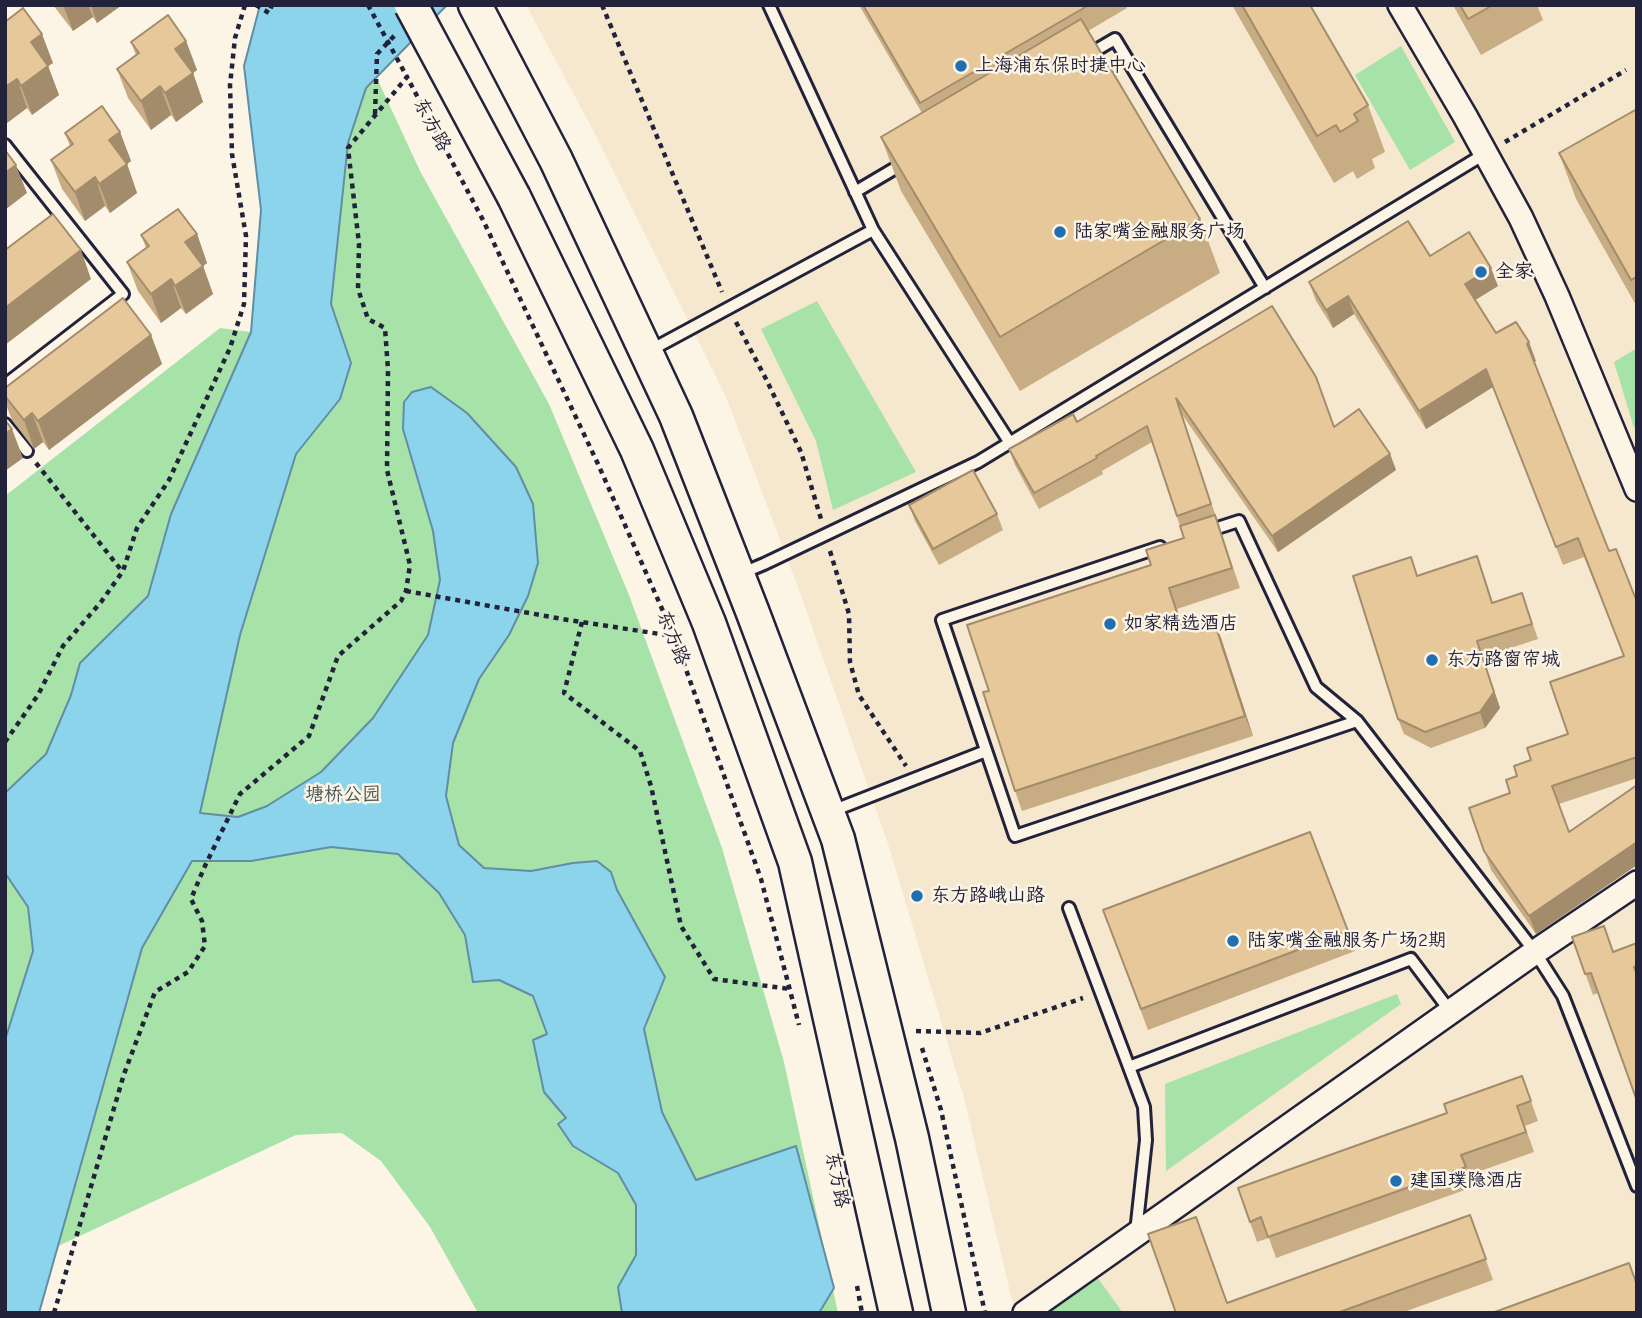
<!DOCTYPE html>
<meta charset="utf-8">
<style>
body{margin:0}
#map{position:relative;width:1642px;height:1318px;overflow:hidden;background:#fcf5e5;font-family:"Comic Neue",sans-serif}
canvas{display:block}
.frame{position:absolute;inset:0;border:7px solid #22223b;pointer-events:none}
</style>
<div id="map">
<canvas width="1642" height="1318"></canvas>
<div class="frame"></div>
</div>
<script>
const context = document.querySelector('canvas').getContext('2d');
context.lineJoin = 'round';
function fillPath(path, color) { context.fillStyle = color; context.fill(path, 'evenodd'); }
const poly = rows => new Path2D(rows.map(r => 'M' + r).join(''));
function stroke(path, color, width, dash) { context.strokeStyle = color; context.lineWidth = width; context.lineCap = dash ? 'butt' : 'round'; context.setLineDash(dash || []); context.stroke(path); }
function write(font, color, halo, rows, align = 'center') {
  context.font = font + ' "Comic Neue","LXGW WenKai TC",sans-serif'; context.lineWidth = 5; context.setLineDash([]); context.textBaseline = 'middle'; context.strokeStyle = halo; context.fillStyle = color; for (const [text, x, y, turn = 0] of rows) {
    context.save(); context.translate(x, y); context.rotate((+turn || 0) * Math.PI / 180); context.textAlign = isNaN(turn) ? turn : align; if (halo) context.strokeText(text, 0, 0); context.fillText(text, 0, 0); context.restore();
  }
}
fillPath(poly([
 [526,5,1637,5,1637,1187,1594,1079,1637,1192,1637,1313,1123,1313,1090,1267,1015,1313,964,1098,888,844,799,590,726,397,595,134]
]), '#f6e8ce');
fillPath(poly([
 [260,5,343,5,420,171,549,404,629,595,722,848,784,1062,838,1313,478,1313,430,1227,381,1161,342,1133,296,1135,41,1254,5,1251,5,496,220,328,251,332,261,210,244,66],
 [1401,46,1455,142,1410,170,1355,75],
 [817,301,916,472,833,510,816,441,761,329],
 [1637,348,1637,426,1634,428,1614,362],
 [1397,994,1401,1004,1166,1171,1165,1084],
 [1090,1267,1123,1313,1025,1313]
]), '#a7e2a8');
const water = poly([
 [260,5,447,5,366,88,348,143,331,304,351,363,340,399,296,454,240,635,200,813,238,817,267,806,321,772,373,718,428,635,440,580,433,531,403,429,404,402,412,392,431,387,467,413,516,467,533,504,538,563,528,596,509,635,479,679,453,743,446,796,459,845,484,868,531,871,573,863,597,861,611,872,617,890,665,977,644,1029,662,1112,696,1180,796,1146,834,1288,819,1313,622,1313,618,1287,636,1255,636,1205,618,1173,573,1146,558,1124,566,1118,544,1092,533,1040,547,1034,533,996,499,980,473,982,465,935,439,893,398,854,331,847,251,861,192,861,142,948,39,1313,5,1313,5,1040,33,951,28,907,5,873,5,793,46,754,71,695,80,663,148,596,171,514,251,332,261,210,244,66,260,5]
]);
fillPath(water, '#8bd4ec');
stroke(water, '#618da5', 2);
const service = poly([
 [1086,56,1115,39,1265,288],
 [5,145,123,294,5,385],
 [855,192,904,163],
 [873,230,1010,443],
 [649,351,873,230,769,5],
 [5,424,27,451],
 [1208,531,1239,521,1316,687,1357,721,1535,952,1563,996,1637,1186],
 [1160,547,942,620,1015,836,1357,721],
 [740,574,764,564,978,462,1486,153],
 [832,811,986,751],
 [1069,908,1129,1067],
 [1136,1232,1146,1140,1144,1107,1129,1067,1411,959,1450,1011]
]);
const minor = poly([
 [1400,5,1465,116,1521,218,1557,296,1637,489],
 [1025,1313,1535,952,1637,883]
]);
const secondary = poly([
 [475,5,556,160,676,416,753,613,838,839,912,1138,949,1313],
 [514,197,637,450,709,623,795,862,896,1313]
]);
stroke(service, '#22223b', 16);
stroke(minor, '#22223b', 28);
stroke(secondary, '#22223b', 37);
stroke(poly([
 [256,5,269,13,272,5],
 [602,5,722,292],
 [375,114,377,54,395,35],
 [1505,142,1626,70],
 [736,322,766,379,801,452,821,519],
 [36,463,122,571],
 [830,551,849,614,850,662,859,695,906,766],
 [406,591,568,620,673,636],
 [582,622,564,693,640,751,651,786,681,926,714,979,790,989],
 [5,742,38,695,63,646,101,602,123,571,137,528,169,480,230,348,244,304,246,236,232,154,230,85,235,38,245,5],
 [916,1031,980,1033,1083,998],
 [922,1048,941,1110,985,1313],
 [857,1286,862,1313],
 [54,1313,124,1074,155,992,188,972,205,946,202,921,191,899,204,868,240,794,309,736,338,656,401,601,406,591,410,565,387,470,388,370,385,328,368,319,358,289,359,244,348,148,407,77,483,220,598,464,674,636,761,879,799,1025]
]), '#22223b', 4.5, [5, 5]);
stroke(service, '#fcf5e5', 10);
stroke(minor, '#fcf5e5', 23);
stroke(secondary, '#fcf5e5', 32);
const secondaryBridge = poly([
 [411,5,514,197]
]);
stroke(secondaryBridge, '#22223b', 37, []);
stroke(poly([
 [368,5,407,77]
]), '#22223b', 4.5, [5, 5]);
stroke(secondaryBridge, '#fcf5e5', 32);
fillPath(poly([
 [53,5,122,5,97,23,93,17,73,31],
 [859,5,1125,5,1127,8,1088,31,1200,219,1220,273,1020,391,901,191,881,137,922,113],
 [1232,5,1310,5,1368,105,1385,152,1372,159,1375,168,1357,179,1353,171,1334,183],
 [1453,5,1537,5,1543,20,1481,55],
 [5,22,53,63,48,66,59,95,32,115,27,108,7,123,5,121],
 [186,41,197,70,193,73,203,102,176,122,171,115,151,130,128,98,117,69,136,55,131,42],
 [1637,109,1637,307,1576,199,1559,153],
 [120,132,131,161,127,164,137,193,110,213,105,206,85,221,62,189,51,160,70,146,65,133],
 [197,234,207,263,203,266,213,294,186,314,181,308,161,323,138,291,127,262,146,248,141,235],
 [1430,256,1498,286,1475,300,1496,333,1536,361,1534,362,1609,551,1637,602,1637,778,1559,804,1569,832,1637,785,1637,865,1536,934,1491,870,1469,808,1510,793,1517,776,1531,760,1568,734,1624,656,1584,557,1563,565,1493,387,1426,429,1354,314,1333,328,1316,301,1309,282],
 [1272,306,1334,427,1390,454,1396,470,1278,552,1181,413,1240,588,1177,609,1183,628,1221,638,1253,736,1022,811,1015,791,989,691,1151,565,1184,538,1152,442,1102,471,1103,474,1039,509,1015,465,1009,449,1077,422],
 [151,335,162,364,49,450,43,442,34,449,12,420,5,402,5,388],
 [909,505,997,514,1003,530,939,565,915,521],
 [1483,572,1493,603,1522,593,1538,639,1483,657,1500,708,1485,728,1431,748,1404,734,1398,719,1418,575],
 [1310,832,1355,951,1148,1030,1103,910],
 [1572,937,1613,952,1637,943,1637,1101,1598,993,1593,995],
 [1522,1076,1538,1121,1525,1126,1534,1152,1469,1175,1473,1187,1276,1258,1269,1238,1257,1242,1238,1188,1447,1113],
 [1470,1215,1493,1280,1401,1313,1176,1313,1227,1303]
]), '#c7ac84');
fillPath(poly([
 [63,5,88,5,93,17,73,31],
 [91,5,122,5,97,23],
 [42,34,53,63,48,66,59,95,32,115,21,86,31,42],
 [186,41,197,70,193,73,203,102,176,122,165,93,175,49],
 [17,79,27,108,7,123,5,118,5,87],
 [160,86,171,115,151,130,141,101],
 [120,132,131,161,127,164,137,193,110,213,99,184,109,140],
 [16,165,27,193,5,210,5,173],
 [95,177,105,206,85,221,75,192],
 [197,234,207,263,203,266,213,294,186,314,175,286,185,242],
 [81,250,91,279,5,345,5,308],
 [1491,268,1498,286,1472,302,1465,284],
 [171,279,181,308,161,323,151,294],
 [1348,296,1354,314,1333,328,1326,310],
 [151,335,162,364,49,450,38,421],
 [1529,342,1536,361,1534,362,1527,344],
 [1486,369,1493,387,1426,429,1419,411],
 [32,413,43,442,34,449,24,420],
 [12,429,23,458,5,471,5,434],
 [1390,454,1396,470,1278,552,1272,536],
 [1213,618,1221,638,1253,736,1245,716],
 [1483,657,1500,708,1485,728,1480,712],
 [1637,842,1637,865,1536,934,1529,916]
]), '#a28c6c');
const building = poly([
 [863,5,1089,5,920,103,863,5],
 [1242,5,1310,5,1368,105,1354,114,1358,121,1340,132,1336,125,1317,136,1242,5],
 [1460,5,1493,5,1468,19,1460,5],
 [23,8,42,34,31,42,48,66,21,86,17,79,5,87,5,22,23,8],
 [168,15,186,41,175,49,193,73,165,93,160,86,141,101,117,69,139,53,131,42,168,15],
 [1081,19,1200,219,1000,337,881,137,1081,19],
 [102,106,120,132,109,140,127,164,99,184,95,177,75,192,51,160,73,144,65,133,102,106],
 [1637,109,1637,277,1631,280,1559,153,1637,109],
 [5,150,16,165,5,173,5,150],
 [178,209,197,234,185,242,203,266,175,286,171,279,151,294,127,262,149,246,141,235,178,209],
 [53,214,81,250,5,308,5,250,53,214],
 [1408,221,1430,256,1469,232,1491,268,1465,284,1496,333,1516,322,1529,342,1527,344,1609,551,1616,549,1637,602,1637,757,1552,786,1569,832,1637,785,1637,842,1529,916,1484,851,1469,808,1510,793,1506,780,1517,776,1514,766,1531,760,1527,748,1568,734,1550,682,1624,656,1578,538,1556,547,1486,369,1419,411,1348,296,1326,310,1309,282,1408,221],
 [123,298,151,335,38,421,32,413,24,420,5,396,5,388,123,298],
 [1272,306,1316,377,1334,427,1359,409,1390,454,1272,536,1176,398,1211,504,1177,516,1147,426,1096,456,1097,458,1034,493,1009,449,1073,414,1077,422,1272,306],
 [5,420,12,429,5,434,5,420],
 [973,470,997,514,933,549,909,505,973,470],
 [1215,515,1232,568,1169,588,1182,628,1213,618,1245,716,1015,791,983,692,989,691,967,625,1151,565,1146,550,1184,538,1180,526,1215,515],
 [1477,556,1492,603,1522,593,1532,624,1477,641,1494,692,1480,712,1425,732,1398,719,1353,576,1411,557,1417,576,1477,556],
 [1310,832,1348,931,1141,1009,1103,910,1310,832],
 [1604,926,1613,952,1637,943,1637,966,1634,967,1637,975,1637,1101,1591,973,1585,974,1572,937,1604,926],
 [1522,1076,1531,1101,1517,1106,1526,1132,1461,1155,1466,1167,1268,1237,1261,1217,1250,1222,1238,1188,1447,1113,1444,1104,1522,1076],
 [1470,1215,1486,1259,1337,1313,1176,1313,1148,1234,1196,1217,1227,1303,1470,1215],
 [1629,1263,1637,1285,1637,1313,1492,1313,1629,1263]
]);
fillPath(building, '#e7c89a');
stroke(building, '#a28c6c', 2);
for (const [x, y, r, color] of [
 [961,66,7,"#1f6fb2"],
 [1060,232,7,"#1f6fb2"],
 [1481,272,7,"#1f6fb2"],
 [1110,624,7,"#1f6fb2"],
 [1432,660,7,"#1f6fb2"],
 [917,896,7,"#1f6fb2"],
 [1233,941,7,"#1f6fb2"],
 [1396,1181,7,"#1f6fb2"]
]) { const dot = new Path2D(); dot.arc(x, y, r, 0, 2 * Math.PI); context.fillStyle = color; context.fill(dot); stroke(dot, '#fcf5e5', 2.5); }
write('19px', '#22223b', '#fcf5e5', [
 ["上海浦东保时捷中心",975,66],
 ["陆家嘴金融服务广场",1074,232],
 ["全家",1495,272],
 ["如家精选酒店",1124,624],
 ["东方路窗帘城",1446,660],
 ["东方路峨山路",931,896],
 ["陆家嘴金融服务广场2期",1247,941],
 ["建国璞隐酒店",1410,1181]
], 'left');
write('19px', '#22223b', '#fcf5e5', [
 ["东方路",432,125,62],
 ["东方路",673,638,68],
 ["东方路",837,1180,79]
]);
write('19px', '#435256', '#fcf5e5', [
 ["塘桥公园",343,795]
]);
</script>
